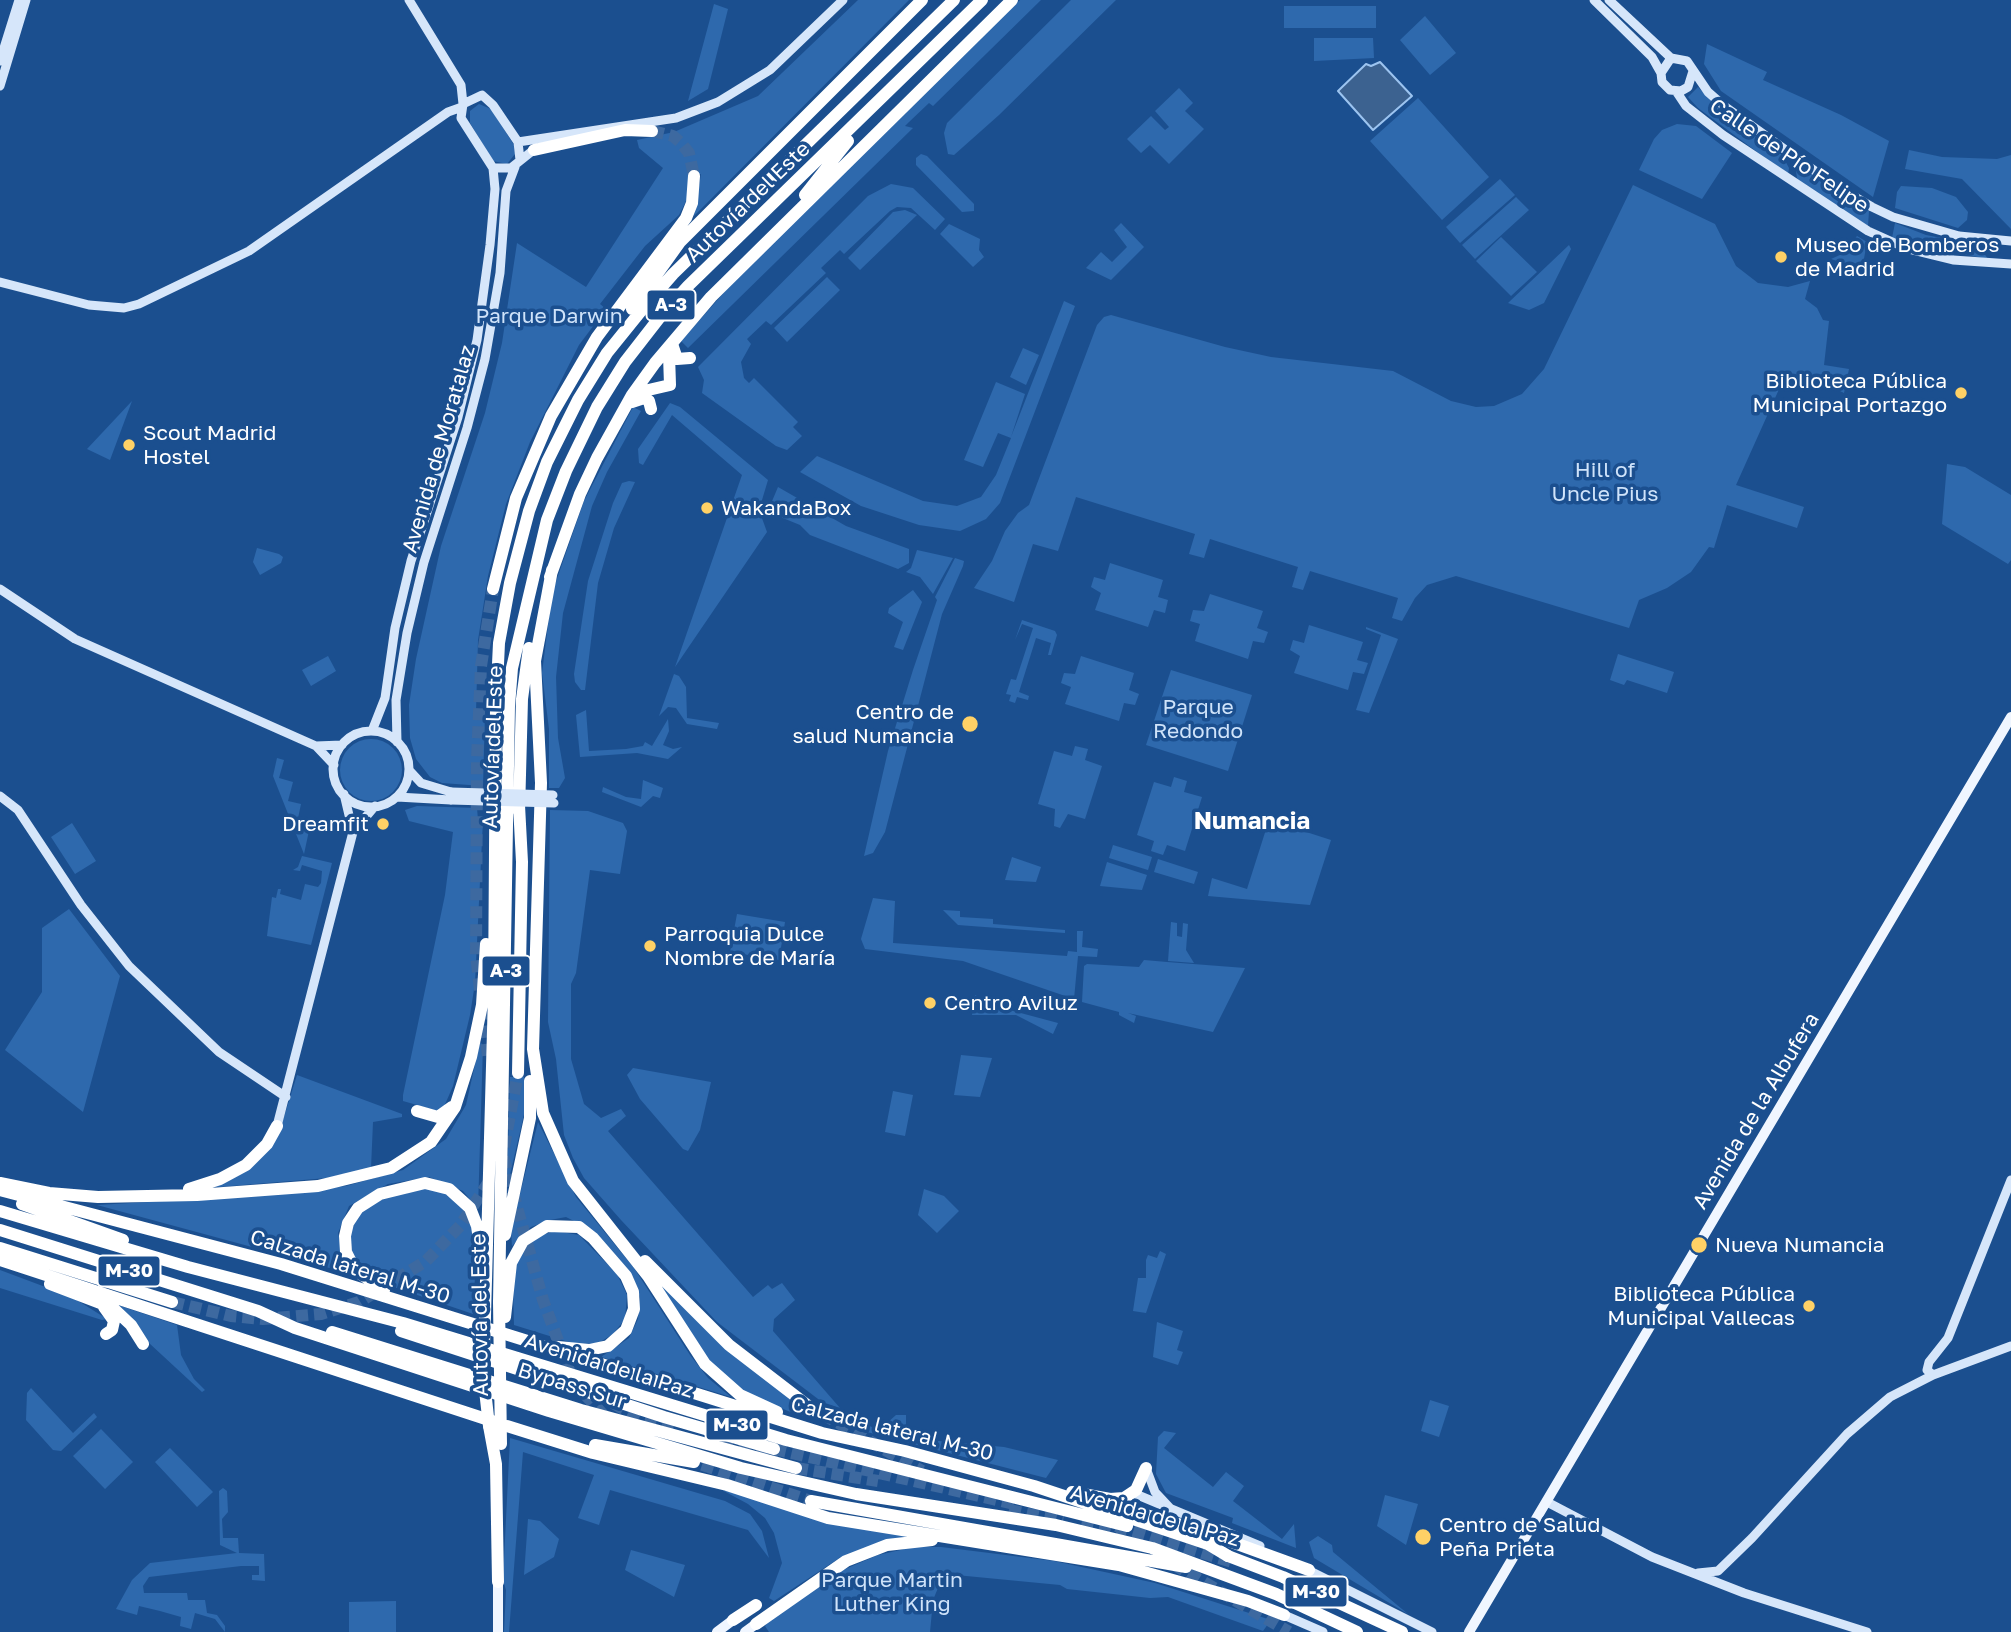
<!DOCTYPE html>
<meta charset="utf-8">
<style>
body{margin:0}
canvas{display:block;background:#1b4f8f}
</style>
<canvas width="2011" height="1632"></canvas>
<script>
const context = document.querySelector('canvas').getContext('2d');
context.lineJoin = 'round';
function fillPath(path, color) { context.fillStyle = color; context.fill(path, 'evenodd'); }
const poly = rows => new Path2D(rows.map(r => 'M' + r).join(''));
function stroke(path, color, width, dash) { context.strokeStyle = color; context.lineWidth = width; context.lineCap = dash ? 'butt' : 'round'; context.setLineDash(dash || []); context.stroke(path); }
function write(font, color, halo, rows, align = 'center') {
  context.font = font + ' "Golos Text",sans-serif'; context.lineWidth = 7; context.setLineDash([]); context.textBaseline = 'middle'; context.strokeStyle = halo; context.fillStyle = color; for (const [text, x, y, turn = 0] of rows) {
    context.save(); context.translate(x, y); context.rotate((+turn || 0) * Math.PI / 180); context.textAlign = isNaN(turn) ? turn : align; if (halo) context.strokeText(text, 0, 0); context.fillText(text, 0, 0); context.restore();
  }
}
fillPath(poly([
 [858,0,909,0,694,216,701,174,689,177,687,199,679,215,645,246,600,304,606,309,579,345,530,442,506,504,488,576,478,640,476,712,485,713,483,786,442,783,430,777,416,759,410,738,409,705,416,659,441,546,485,413,502,343,517,243,586,287,663,168,639,148,637,140,674,132,758,96],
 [1020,0,1041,0,933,106,929,103,909,122,905,126,913,128,688,348,681,341,736,279],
 [1071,0,1116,0,999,115,954,155,948,154,944,133,947,123],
 [714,4,728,9,708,89,688,101],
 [1284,6,1376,6,1376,28,1284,28],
 [1425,16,1456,53,1430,75,1400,40],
 [1314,38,1373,38,1374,58,1314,61],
 [1707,44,1767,72,1763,80,1841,115,1889,141,1873,197,1721,91,1704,64],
 [1698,87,1720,110,1782,155,1789,168,1788,175,1698,108,1688,97],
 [1179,88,1193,103,1185,111,1204,129,1169,164,1150,145,1141,153,1127,139,1151,116,1165,130,1169,127,1155,111],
 [1418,98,1489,177,1442,220,1370,141],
 [479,104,491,109,514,145,515,154,507,164,493,161,470,123,470,111],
 [1677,124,1696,126,1732,153,1702,199,1639,170,1654,139,1662,130],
 [1909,150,1942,157,1997,159,2011,155,2011,229,1962,179,1905,169],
 [921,154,927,156,974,204,974,211,962,212,916,165,916,158],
 [1795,164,1869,211,1868,226,1802,185,1797,178],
 [1500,179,1515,195,1460,243,1446,227],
 [891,184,913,188,945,219,935,230,911,208,897,207,890,211,844,254,840,250,821,268,826,273,771,325,766,321,747,339,751,344,741,362,744,378,749,383,754,378,798,422,793,427,802,436,787,450,776,446,702,393,704,380,698,367,868,196],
 [1633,185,1715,224,1736,266,1758,283,1788,287,1810,281,1805,299,1817,308,1823,320,1829,321,1824,365,1849,369,1844,393,1816,379,1780,387,1736,485,1804,507,1797,528,1727,505,1714,548,1709,547,1691,572,1667,588,1639,600,1629,628,1456,576,1427,585,1415,598,1402,621,1392,618,1398,598,1310,571,1303,590,1292,587,1298,567,1210,539,1204,558,1189,554,1195,534,1076,497,1058,551,1033,544,1014,602,974,588,992,561,1005,531,1018,513,1029,505,1097,325,1104,317,1111,315,1225,347,1271,357,1393,371,1451,401,1476,407,1494,406,1522,394,1544,369],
 [1901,186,1932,188,1956,197,1968,212,1967,220,1958,228,1895,208,1897,192],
 [1516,197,1529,210,1475,259,1462,245],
 [905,210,917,215,860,270,848,258,893,212],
 [1121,223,1144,247,1111,280,1086,268,1101,252,1112,262,1127,247,1114,230],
 [1895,223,1926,235,1978,245,1988,259,1904,243,1892,238],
 [949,224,980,239,979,250,984,257,973,267,940,234],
 [1857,236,1867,242,1863,264,1856,267,1831,259,1842,254],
 [1501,237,1537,272,1511,296,1476,261],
 [1569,245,1571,249,1544,303,1529,310,1508,303],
 [827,277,840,290,787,342,774,328],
 [1064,301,1075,306,1000,503,986,519,960,531,919,525,861,506,800,472,817,456,923,501,957,506,981,497,996,475,1011,438,998,433,983,467,964,460,996,382,1025,394,1011,437],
 [1023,348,1039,355,1026,385,1010,377],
 [132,401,110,460,87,449],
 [670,403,680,407,768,480,759,510,767,532,675,667,742,475,672,415,643,465,639,463,638,449],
 [633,407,641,411,607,472,592,506,563,613,556,677,558,738,565,778,559,788,549,788,549,729,542,673,552,593,584,501],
 [1947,464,1965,467,2011,495,2011,560,2008,564,1942,524],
 [629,481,635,482,614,528,598,583,585,690,581,690,575,682,574,674,588,581,613,503,622,483],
 [778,487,846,526,909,549,909,563,898,569,810,535,800,525,773,514,770,506],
 [257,548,279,554,283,557,281,563,260,575,253,562],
 [917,550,953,558,933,594,920,577,906,572,911,568],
 [955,558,964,561,963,566,942,614,885,832,873,853,864,856,888,751,913,670,937,600,935,597],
 [1110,563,1163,580,1158,597,1168,600,1165,613,1154,610,1148,627,1095,610,1101,593,1091,587,1094,577,1105,580],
 [913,590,922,602,903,650,894,647,903,622,888,613,889,608],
 [1210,594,1263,611,1257,628,1268,632,1264,643,1253,641,1248,659,1195,641,1200,624,1190,621,1193,610,1204,611],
 [1022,620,1055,631,1057,635,1051,655,1048,655,1051,643,1036,638,1019,692,1029,696,1028,700,1017,697,1015,703,1009,701,1011,695,1006,694,1011,679,1016,680,1033,628,1022,624,1015,640],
 [1309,625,1363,642,1357,660,1368,663,1364,674,1353,672,1348,690,1294,673,1300,656,1290,650,1293,640,1304,643],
 [1366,627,1398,639,1369,713,1356,710,1381,635,1366,629],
 [1618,654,1674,672,1667,693,1627,680,1624,685,1610,680],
 [328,656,336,671,311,686,302,670],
 [1081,656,1134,673,1129,690,1139,694,1135,705,1124,703,1119,721,1065,704,1071,687,1061,683,1064,673,1075,674],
 [1171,670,1252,695,1228,771,1146,745],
 [674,674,679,676,686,687,687,718,719,723,717,729,687,724,676,708,668,707,659,716],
 [586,710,589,751,626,749,643,746,645,742,652,746,668,719,669,731,663,745,673,749,682,747,668,759,637,753,580,757,576,715],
 '340 770a31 31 0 1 1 62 0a31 31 0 1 1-62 0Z',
 [1075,746,1088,749,1085,760,1102,766,1085,819,1068,814,1060,828,1054,826,1055,809,1038,804,1054,751,1072,756],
 [277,758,284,760,279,778,293,782,288,801,301,804,297,823,310,826,304,854,273,776],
 [1174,777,1187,781,1184,792,1202,797,1185,851,1167,845,1163,855,1151,851,1154,841,1137,835,1154,782,1171,787],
 [643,780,663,788,660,798,653,796,641,807,602,792,603,787,626,797,641,799],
 [417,806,477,808,478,820,483,820,475,983,470,1015,453,1086,443,1109,438,1111,403,1101,403,1095,445,895,453,832,409,821,405,810],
 [550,810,588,811,623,823,627,831,620,874,590,870,576,973,571,984,571,1059,584,1104,601,1118,621,1109,626,1116,608,1131,753,1297,768,1285,772,1289,782,1283,795,1300,774,1319,773,1331,840,1408,822,1402,717,1322,621,1220,584,1178,573,1158,564,1135,556,1059,548,1022],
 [1269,820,1331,840,1310,905,1208,896,1212,878,1247,889],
 [72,823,96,861,75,874,51,837],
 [1113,845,1152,857,1148,870,1109,858],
 [302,856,332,863,311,945,267,936,272,897,276,898,278,889,281,889,280,894,301,900,305,884,318,887,321,883,322,871,302,865,300,871,293,870,298,867],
 [1012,857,1041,867,1036,882,1005,880],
 [1158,859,1198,872,1194,884,1154,872],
 [1107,862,1147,875,1142,890,1100,886],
 [873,898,895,901,893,943,1067,956,1068,951,1077,952,1077,931,1083,931,1082,947,1098,949,1097,957,1078,956,1074,999,963,961,865,949,861,939],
 [69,909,120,976,83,1112,5,1050,42,992,42,928],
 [943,910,960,911,960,917,993,919,993,924,1065,930,1065,933,958,925],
 [737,914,785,922,779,960,730,952],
 [1171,922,1177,923,1177,936,1182,937,1183,923,1188,924,1186,950,1194,963,1168,961],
 [1144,960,1167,962,1245,968,1213,1032,1128,1013,1136,1016,1134,1023,1119,1015,1119,1012,1082,1002,1084,966,1087,964,1139,967],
 [975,995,1002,1008,1058,1023,1053,1034,1016,1015,972,1015],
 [480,1042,483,1045,478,1209,463,1191,429,1177,388,1184,349,1206,338,1233,348,1273,97,1205,252,1196,346,1186,403,1170,446,1139,466,1105],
 [961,1055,992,1058,980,1097,954,1095],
 [633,1068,711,1082,700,1130,688,1151,683,1149,640,1099,627,1075],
 [297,1075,402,1114,402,1117,373,1122,371,1168,327,1178,207,1188,248,1168,283,1120],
 [510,1077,524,1077,525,1110,507,1188],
 [893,1091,913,1095,905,1136,885,1132],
 [538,1122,576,1197,634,1268,690,1355,708,1378,731,1397,601,1357,629,1338,638,1319,640,1297,633,1277,586,1227,566,1217,550,1220,531,1227,512,1246,511,1230],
 [413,1188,432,1188,453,1197,464,1207,473,1227,476,1257,473,1314,379,1282,362,1270,354,1258,349,1240,353,1223,362,1209,382,1197],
 [924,1189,944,1196,959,1211,937,1233,918,1215],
 [555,1231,579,1235,617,1274,627,1295,625,1319,613,1334,597,1344,572,1343,514,1325,513,1288,518,1256,531,1238],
 [1160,1251,1166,1254,1146,1313,1133,1311,1138,1278,1146,1278,1146,1260,1148,1255,1157,1258],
 [0,1270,72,1297,107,1319,102,1320,0,1288],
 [655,1278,716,1339,811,1402,831,1410,830,1415,832,1409,838,1410,853,1424,867,1423,877,1432,896,1415,906,1415,906,1438,1004,1447,1058,1460,1046,1478,793,1413,754,1397,723,1377,702,1353],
 [115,1304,177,1325,181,1355,194,1379,205,1390,202,1392,149,1343],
 [1157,1322,1183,1331,1177,1350,1183,1352,1178,1365,1153,1357],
 [31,1388,73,1433,94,1413,97,1417,61,1451,53,1450,26,1420,27,1393],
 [1430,1400,1449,1406,1439,1437,1421,1431],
 [101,1429,133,1462,105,1489,73,1456],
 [1164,1431,1176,1433,1164,1448,1213,1487,1226,1472,1244,1486,1233,1501,1282,1539,1294,1524,1296,1548,1232,1523,1233,1518,1166,1493,1156,1474,1158,1437],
 [510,1438,725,1501,750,1514,762,1531,769,1558,748,1530,610,1490,599,1525,578,1518,594,1475,523,1452,509,1632,504,1632,506,1590,503,1580],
 [170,1448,213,1492,197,1507,155,1462],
 [223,1488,227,1491,228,1512,222,1519,223,1538,238,1538,239,1553,264,1554,265,1581,252,1580,252,1575,259,1575,259,1566,241,1566,149,1577,143,1586,144,1593,187,1593,188,1600,205,1600,207,1613,217,1615,225,1626,225,1632,215,1619,195,1613,191,1629,180,1626,181,1617,160,1611,139,1606,137,1615,116,1609,132,1580,150,1563,237,1553,220,1545,219,1491],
 [722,1490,911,1537,841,1557,774,1601,769,1598,782,1563,774,1533,765,1518,748,1504],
 [1385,1495,1418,1504,1406,1545,1377,1526],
 [528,1519,540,1521,559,1539,554,1557,524,1575],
 [1318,1536,1332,1545,1333,1552,1408,1614,1314,1558,1309,1542],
 [914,1547,941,1547,1054,1561,1155,1583,1271,1620,1263,1631,1168,1597,1150,1598,1067,1589,1060,1585,956,1575,946,1578,938,1588,933,1600,930,1632,769,1632,765,1626,771,1617,843,1570,878,1555],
 [631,1550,685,1565,674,1597,625,1570],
 [396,1601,396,1632,349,1632,349,1602]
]), '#2e69ad');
const water = poly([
 [1380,62,1412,96,1373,130,1338,91,1366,64,1371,66,1380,62]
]);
fillPath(water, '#3c6290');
stroke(water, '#9cc4f0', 2);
stroke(poly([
 [652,131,673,136,681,143,689,153,694,176],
 [480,990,476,955,477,759,481,666,493,589],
 [482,1008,488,1056],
 [504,1147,518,1073],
 [503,1157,543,1300,573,1381,607,1419],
 [172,1302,231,1316,263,1319,321,1314,359,1302,426,1261,460,1226,490,1180],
 [613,1403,643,1420,673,1429],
 [807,1405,922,1471],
 [721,1442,778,1456],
 [774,1449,1019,1505],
 [685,1459,811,1501],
 [796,1468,878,1481],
 [1009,1510,1063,1521],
 [1081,1525,1124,1536],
 [1116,1526,1235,1563],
 [1173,1564,1289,1632]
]), '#3d69a0', 12, [12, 6]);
stroke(poly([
 [409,0,461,85,463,104],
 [1594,0,1652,57,1661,73],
 [1609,0,1671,58],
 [1671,58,1687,61,1708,92,1724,106,1836,186,1872,207,1893,217,1959,236,2011,241],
 [1671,58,1661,73,1662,82,1670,90,1681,91,1688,87,1693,71],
 [0,61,19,0],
 [0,86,26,0],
 [1676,91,1686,106,1723,135,1868,231,1908,249,1953,260,2011,264],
 [518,142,676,118,718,102,770,70,843,0],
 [520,160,518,142,493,105,482,95,463,104,461,118,493,168,511,168,536,148],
 [0,282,89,305,124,308,139,304,249,251,448,112,462,107],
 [0,589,75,639,316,746,334,765],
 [372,731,385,698,395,628,411,561,458,417,477,340,490,245,495,189,493,168],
 '333 769a38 38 0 1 1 76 0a38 38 0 1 1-76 0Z',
 [397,742,396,700,407,633,424,562,467,428,485,359,500,273,506,191,515,167],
 [316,746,342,745],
 [409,770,421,783,451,792],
 [0,796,18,810,81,905,129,966,219,1052,286,1097],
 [397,797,451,800],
 [353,832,375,806],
 [277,1126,353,832,344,794],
 [1933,1375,1927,1370,1929,1362,1948,1338,2011,1180],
 [1146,1468,1155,1492,1170,1508],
 [1133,1493,1260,1546],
 [1547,1502,1652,1557,1744,1593,1867,1632],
 [1304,1568,1432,1632],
 [1698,1573,1718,1571,1752,1538,1847,1434,1890,1397,1933,1375,2011,1346],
 [1284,1615,1323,1632]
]), '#d6e6fa', 9);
stroke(poly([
 [498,1632,498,1582],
 [717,1632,733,1620],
 [745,1632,756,1624],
 [1469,1632,2011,717]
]), '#f0f6ff', 10);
stroke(poly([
 [534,150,625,130,652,131],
 [805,195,848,141],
 [675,247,922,0],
 [632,309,680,242],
 [673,347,677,359,690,358],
 [634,400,644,391,670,385,669,355,673,343],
 [632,402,644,398,649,401,651,409],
 [552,570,535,661,541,783,533,1049,543,1113,573,1181,648,1276,705,1364,740,1395,777,1412],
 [550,577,580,494,597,458,632,395,655,363,711,297,1012,0],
 [493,589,516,498,551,416,597,337,686,218,692,203,694,176],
 [519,812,522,699,529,648],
 [518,1073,522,862,519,805],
 [417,1111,438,1117,452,1107],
 [0,1183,49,1193,98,1197,197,1195,318,1186,391,1168,431,1142,455,1107,471,1057,482,1005,486,944],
 [189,1189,220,1179,246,1165,267,1144,277,1126],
 [0,1190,281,1264,822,1433,905,1451,1034,1486,1208,1544,1228,1556],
 [22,1204,123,1240],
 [0,1211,188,1267,403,1323,786,1440,1127,1526],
 [0,1230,258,1311,295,1328,549,1411,741,1468,856,1494,1056,1525,1152,1548,1276,1594,1357,1632],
 [505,1235,530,1118,530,1081],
 [0,1248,172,1302],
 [0,1260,495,1422],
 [645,1261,729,1345,807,1405],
 [50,1284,113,1308,131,1325,143,1344],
 [384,1290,355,1270,346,1252,345,1236,348,1223,358,1208,380,1194,425,1183,449,1189,470,1208,477,1226,480,1246],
 [499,1302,509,706,512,668,547,520,566,471,597,407,625,362,660,317,688,286,982,0],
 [104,1307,114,1321,112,1330,106,1334],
 [485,1316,494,995,496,706,499,643,510,583,529,511,547,462,578,400,607,353,645,306,673,274,954,0],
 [505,1317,511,1263,523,1241,547,1226,579,1227,593,1238,626,1276,633,1292,634,1309,626,1330,608,1346,589,1350,558,1347],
 [401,1331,664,1417,774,1449],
 [332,1332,581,1410,796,1468],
 [489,1426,496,1464,498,1582],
 [507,1426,593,1453,727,1485,828,1518,1119,1565,1248,1601,1284,1615],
 [595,1445,694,1462],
 [1072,1492,1110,1499,1124,1498,1136,1490,1146,1468],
 [811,1501,1186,1567],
 [1121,1508,1196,1529,1309,1570],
 [733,1620,756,1605],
 [756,1624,846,1561,887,1545,932,1540]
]), '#fff', 12);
stroke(poly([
 [451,792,553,795],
 [451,800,554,803]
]), '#d6e6fa', 9);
stroke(poly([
 [499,1302,501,1444],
 [485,1316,483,1372,489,1426],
 [1228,1556,1283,1577,1402,1632]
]), '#fff', 12);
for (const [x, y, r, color] of [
 [1781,257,7,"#ffd166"],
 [1961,393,7,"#ffd166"],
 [129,445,7,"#ffd166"],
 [707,508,7,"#ffd166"],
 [970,724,9,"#ffd166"],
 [383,824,7,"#ffd166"],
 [650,946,7,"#ffd166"],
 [930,1003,7,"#ffd166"],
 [1699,1245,9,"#ffd166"],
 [1809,1306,7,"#ffd166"],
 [1423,1537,9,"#ffd166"]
]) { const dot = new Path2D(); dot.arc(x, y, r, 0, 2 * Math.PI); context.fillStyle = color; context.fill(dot); stroke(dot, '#1b4f8f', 2.5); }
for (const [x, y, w] of [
 [671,305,49],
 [506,971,49],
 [129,1271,63],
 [737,1425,63],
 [1316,1592,63]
]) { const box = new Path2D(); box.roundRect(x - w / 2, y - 15.5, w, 31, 5); context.fillStyle = '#1b4f8f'; context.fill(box); stroke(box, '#fff', 2); }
write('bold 19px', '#fff', null, [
 ["A-3",671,305],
 ["A-3",506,971],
 ["M-30",129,1271],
 ["M-30",737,1425],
 ["M-30",1316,1592]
]);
write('21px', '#fff', '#1b4f8f', [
 ["Calle de Pío Felipe",1789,156,34],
 ["Autovía del Este",748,202,-44],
 ["Avenida de Moratalaz",439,449,-74],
 ["Autovía del Este",493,747,-88],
 ["Avenida de la Albufera",1756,1111,-59],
 ["Calzada lateral M-30",350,1267,17],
 ["Autovía del Este",480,1315,-91],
 ["Avenida de la Paz",609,1366,17],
 ["Bypass Sur",572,1386,17],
 ["Calzada lateral M-30",892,1429,14],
 ["Avenida de la Paz",1155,1516,16]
]);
write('21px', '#fff', '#1b4f8f', [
 ["Museo de Bomberos",1795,245],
 ["de Madrid",1795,269],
 ["Biblioteca Pública",1947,381,"right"],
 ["Municipal Portazgo",1947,405,"right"],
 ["Scout Madrid",143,433],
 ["Hostel",143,457],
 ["WakandaBox",721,508],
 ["Centro de",954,712,"right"],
 ["salud Numancia",954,736,"right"],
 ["Dreamfit",369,824,"right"],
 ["Parroquia Dulce",664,934],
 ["Nombre de María",664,958],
 ["Centro Aviluz",944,1003],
 ["Nueva Numancia",1715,1245],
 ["Biblioteca Pública",1795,1294,"right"],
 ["Municipal Vallecas",1795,1318,"right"],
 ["Centro de Salud",1439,1525],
 ["Peña Prieta",1439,1549]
], 'left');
write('21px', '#cfe3fa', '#1b4f8f', [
 ["Parque Darwin",549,316],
 ["Hill of",1605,470],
 ["Uncle Pius",1605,494],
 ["Parque",1198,707],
 ["Redondo",1198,731],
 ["Parque Martin",892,1580],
 ["Luther King",892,1604]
]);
write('bold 24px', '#fff', '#1b4f8f', [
 ["Numancia",1252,821]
]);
</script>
